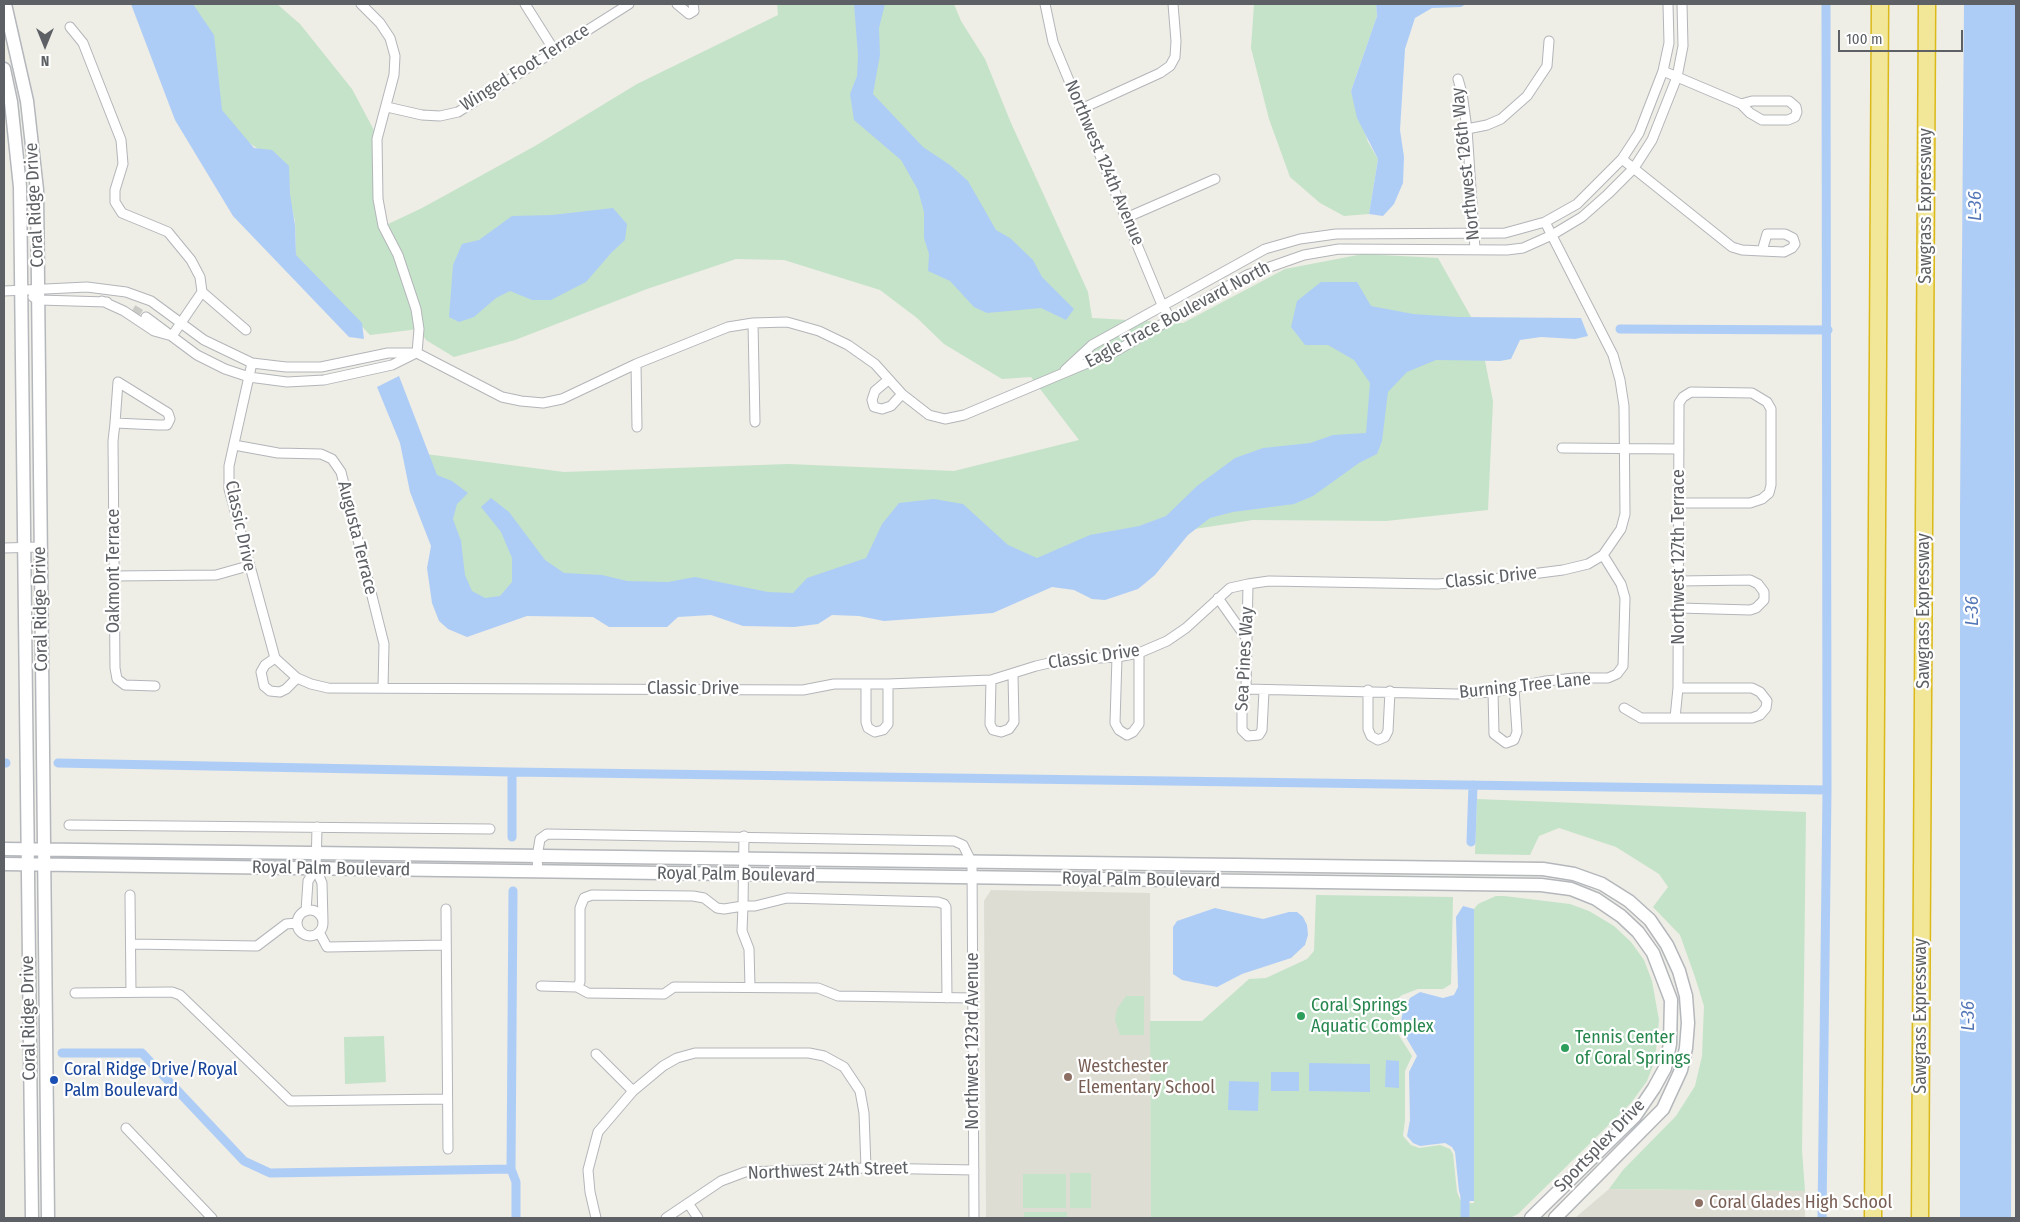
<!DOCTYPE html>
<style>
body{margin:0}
#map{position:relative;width:2020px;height:1222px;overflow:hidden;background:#eeede6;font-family:"Fira Sans Condensed",sans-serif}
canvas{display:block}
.frame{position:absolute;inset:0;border:5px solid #5d6064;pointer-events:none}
.north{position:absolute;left:20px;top:20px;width:50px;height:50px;-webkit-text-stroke:4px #fff;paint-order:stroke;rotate:180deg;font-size:14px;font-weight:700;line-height:20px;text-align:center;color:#5d6064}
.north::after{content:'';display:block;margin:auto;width:18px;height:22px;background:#5d6064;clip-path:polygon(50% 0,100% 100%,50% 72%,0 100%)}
.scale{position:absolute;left:1838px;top:30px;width:125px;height:22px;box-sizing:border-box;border:2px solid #5d6064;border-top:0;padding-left:6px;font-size:15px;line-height:18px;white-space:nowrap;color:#5d6064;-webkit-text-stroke:4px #fff;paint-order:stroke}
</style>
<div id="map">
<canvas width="2020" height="1222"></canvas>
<div class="frame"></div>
<div class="north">N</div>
<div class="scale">100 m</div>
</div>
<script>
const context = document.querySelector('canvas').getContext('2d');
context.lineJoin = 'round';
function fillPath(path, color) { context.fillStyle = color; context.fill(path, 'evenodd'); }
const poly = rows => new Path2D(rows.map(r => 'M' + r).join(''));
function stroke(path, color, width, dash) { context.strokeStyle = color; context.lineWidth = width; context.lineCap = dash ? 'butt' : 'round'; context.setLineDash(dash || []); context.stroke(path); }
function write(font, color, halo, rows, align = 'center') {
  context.font = font + ' "Fira Sans Condensed",sans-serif'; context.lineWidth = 4.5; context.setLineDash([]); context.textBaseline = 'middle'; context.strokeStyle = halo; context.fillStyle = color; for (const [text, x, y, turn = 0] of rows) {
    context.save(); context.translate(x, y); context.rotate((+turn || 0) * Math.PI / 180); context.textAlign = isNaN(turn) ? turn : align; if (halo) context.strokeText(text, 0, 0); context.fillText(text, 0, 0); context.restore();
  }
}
fillPath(poly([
 [991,890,1150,893,1151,1218,986,1218,984,901],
 [1609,1189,1805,1191,1805,1218,1575,1218]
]), '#deddd4');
fillPath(poly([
 [149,4,277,4,300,24,352,89,376,134,373,166,384,226,422,208,535,146,637,84,778,15,777,4,954,4,961,21,985,59,1011,123,1088,292,1092,318,1183,323,1285,269,1363,254,1438,258,1479,331,1493,401,1488,510,1386,521,1253,520,1175,532,951,602,458,600,418,453,564,472,788,464,954,471,1079,440,1031,377,1002,379,944,344,917,318,880,290,784,260,736,259,647,289,515,340,454,357,426,340,419,329,370,335,296,257,295,221,288,191,287,168,204,113],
 [1254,4,1376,4,1377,16,1351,91,1368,142,1378,159,1369,214,1344,216,1320,203,1290,177,1269,119,1251,48],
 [1477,799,1806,812,1802,1150,1805,1191,1609,1189,1623,1170,1676,1116,1695,1086,1702,1056,1704,1006,1695,977,1680,935,1653,907,1668,887,1659,874,1616,847,1559,828,1539,836,1530,855,1475,854],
 [1316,895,1453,897,1451,984,1443,989,1418,989,1402,995,1396,1000,1393,1026,1412,1056,1405,1071,1405,1120,1403,1136,1411,1145,1419,1148,1440,1145,1450,1149,1453,1154,1457,1192,1462,1204,1474,1203,1474,909,1478,904,1496,896,1504,896,1570,904,1589,911,1614,926,1631,942,1644,960,1652,981,1659,1020,1655,1060,1647,1081,1631,1103,1518,1214,1512,1217,1151,1218,1150,1021,1202,1021,1249,979,1266,978,1307,959,1314,951],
 [1126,996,1144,996,1144,1035,1120,1035,1115,1020,1117,1009],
 [384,1036,386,1082,345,1084,344,1037],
 [1070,1173,1091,1173,1091,1208,1070,1208],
 [1023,1174,1066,1174,1066,1208,1023,1208],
 [1024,1212,1067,1212,1067,1218,1024,1218]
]), '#c5e3c9');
fillPath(poly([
 [131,4,193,4,214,35,222,110,254,148,272,150,289,166,290,194,295,225,296,255,362,323,364,339,349,337,233,216,175,120],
 [854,4,885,4,879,28,880,55,873,94,923,147,950,165,968,181,996,230,1010,238,1033,260,1042,277,1074,309,1066,320,1041,308,987,313,974,307,950,281,928,271,929,254,924,238,924,212,918,190,901,160,854,120,850,94,857,76,858,55],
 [1376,4,1466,4,1461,7,1432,8,1415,18,1405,49,1400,130,1404,157,1403,183,1394,204,1383,216,1369,214,1378,159,1357,118,1351,91,1377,16],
 [1964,4,2016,4,2011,1218,1960,1218,1960,508],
 [613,208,627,224,625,240,612,252,586,282,551,300,532,300,510,291,496,298,474,317,459,322,449,317,453,265,462,244,479,240,512,216,552,215],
 [1321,282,1357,282,1371,306,1413,314,1458,317,1581,318,1588,336,1575,339,1541,337,1520,340,1511,359,1500,361,1436,360,1407,372,1388,392,1382,441,1377,454,1359,463,1313,496,1294,504,1233,512,1210,518,1188,535,1155,575,1138,589,1105,600,1092,599,1074,590,1052,587,993,613,884,621,859,616,832,615,818,624,794,627,743,626,711,615,678,617,667,627,609,627,593,617,527,616,467,637,448,629,439,621,432,603,427,568,431,546,410,492,400,443,377,387,399,376,437,475,452,481,468,493,457,504,453,519,461,541,465,575,472,591,485,598,500,596,512,582,512,558,501,532,481,507,491,498,509,512,545,560,564,573,602,575,627,581,668,582,695,577,768,592,793,593,807,578,866,558,882,524,899,503,934,499,963,504,1008,545,1037,558,1090,535,1139,526,1166,516,1197,486,1235,458,1263,448,1310,443,1333,435,1366,433,1370,383,1354,360,1328,345,1305,345,1291,327,1297,301],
 [1463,906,1474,909,1474,1201,1462,1201,1459,1191,1455,1152,1452,1147,1445,1143,1420,1146,1413,1143,1407,1136,1410,1120,1409,1072,1417,1056,1400,1027,1403,1011,1410,998,1420,992,1443,998,1454,995,1458,987,1456,917],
 [1215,908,1263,919,1289,912,1297,912,1303,917,1307,925,1308,935,1305,945,1291,958,1242,974,1217,987,1182,980,1173,974,1173,927,1177,921],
 [1386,1060,1399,1061,1399,1088,1385,1087],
 [1309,1063,1370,1064,1370,1092,1309,1091],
 [1271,1072,1299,1072,1299,1091,1271,1091],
 [1229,1081,1259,1082,1258,1111,1228,1110]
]), '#aecdf6');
stroke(poly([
 [1620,329,1828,330],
 [4,763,6,763],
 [58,763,512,772,1827,790],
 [512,772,512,837],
 [1471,842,1473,785],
 [62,1053,142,1053,244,1161,270,1173,511,1169,513,891],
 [511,1169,516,1182,516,1218],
 [1465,1191,1465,1218],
 [1822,1218,1827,790,1826,4]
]), '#aecdf6', 9);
stroke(poly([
 [133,309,146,317]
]), '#cacac6', 9, [9, 4.5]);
const street = poly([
 [361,4,380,23,390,38,395,56,394,75,377,139,378,199,383,226,398,255,416,309,419,329,417,353],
 [525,4,554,50],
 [677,4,689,14,694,11,693,4],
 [1045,4,1053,42,1162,305,1171,319],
 [70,27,83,43,121,140,123,164,115,190,115,202,122,213,168,232,191,260,200,277,202,292,172,336,154,331,124,311,102,301],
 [1663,71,1741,104,1750,113,1762,120,1788,120,1795,117,1797,112,1796,107,1789,101,1752,101,1741,104],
 [1458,79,1462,93,1467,129,1475,249],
 [387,107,422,115,440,116,458,112,629,4],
 [1081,109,1160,73,1170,66,1175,57,1176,41,1173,4],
 [1467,129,1487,125,1501,119,1527,96,1547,66,1549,41],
 [1622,159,1732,247,1742,250,1762,251,1784,252,1792,248,1795,244,1793,238,1785,234,1767,234,1762,251],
 [1128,217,1215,179],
 [4,291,87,287,126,292,151,301,204,340,252,363,286,367,321,367,388,353,417,353,502,397,521,401,543,403,562,399,636,364,728,327,753,323,787,322,819,331,848,345,875,364,902,394,929,415,945,419,964,415,1116,351,1247,275,1304,255,1339,249,1507,250,1523,248,1552,235,1582,217,1608,194,1634,168,1652,140,1677,77,1683,46,1682,4],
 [202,292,246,330],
 [33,297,39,300,107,302],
 [146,317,197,355,225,369,249,377,287,382,324,380,392,365,414,354],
 [753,323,755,422],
 [252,363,229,466,229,489,275,658,297,678,311,684,328,688,803,690,834,684,888,684,991,680,1036,666,1062,660,1117,657,1139,653,1167,641,1186,628,1230,588,1248,584,1269,581,1437,584,1477,581,1563,570,1588,564,1603,555,1621,529,1625,514,1624,406,1620,380,1613,355,1545,222],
 [636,364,637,427],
 [1065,370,1092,345,1265,249,1300,239,1336,234,1505,233,1545,222,1577,204,1622,159,1639,133,1663,71,1669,43,1668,4],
 [888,380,875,391,872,400,874,407,882,409,891,406,902,394],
 [115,423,118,382,168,413,170,419,167,425,158,425,115,423,113,441,115,668,117,679,125,685,155,686],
 [234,445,278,453,321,454,332,459,341,472,384,644,383,688],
 [1562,448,1679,449],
 [4,548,40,547],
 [114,576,216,575,248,566],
 [1679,581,1750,580,1758,584,1764,592,1764,600,1756,608,1750,610,1679,608],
 [1248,584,1246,689,1242,707,1242,730,1248,736,1259,735,1262,730,1264,691],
 [1218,598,1247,639],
 [1117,657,1115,723,1119,730,1127,735,1133,732,1139,724,1139,653],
 [275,658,265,665,261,672,264,686,270,691,280,692,286,689,297,678],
 [991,680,990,724,993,730,1001,732,1009,729,1014,722,1013,675],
 [866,684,866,722,868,728,875,732,883,730,888,724,888,684],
 [1246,689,1457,694,1493,692,1546,681,1575,678,1608,678,1617,674,1623,666,1625,598,1621,584,1603,555],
 [1368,690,1368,729,1371,736,1378,740,1385,737,1388,731,1390,691],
 [1493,692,1494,734,1506,743,1514,740,1517,732,1514,688],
 [1624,708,1641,718,1752,718,1760,715,1766,708,1767,701,1760,692,1752,688,1678,688],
 [1675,718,1678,688,1679,403,1683,397,1691,392,1752,393,1767,402,1771,409,1771,485,1769,493,1762,499,1750,503,1679,503],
 [69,825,490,829],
 [317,827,316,869,322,883,323,922],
 [538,872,537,857,540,839,547,834,954,841,963,845,972,863,974,1218],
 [130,895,131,992],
 [446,909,448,1149],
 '297 923a13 13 0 1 1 26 0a13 13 0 1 1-26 0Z',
 [306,911,308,881,316,869],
 [319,932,327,947,446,945],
 [131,944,257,946,286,924,297,923],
 [541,986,577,987,588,993,664,994,674,987,818,988,838,996,973,998],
 [577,987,580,982,580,908,584,898,592,895,693,896,704,898,717,908,724,909,743,906,744,836],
 [750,987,749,949,742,931,743,906,755,906,787,898,938,902,944,904,946,907,947,998],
 [75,993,172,992,180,995,290,1101,447,1099],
 [596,1054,633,1091],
 [126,1128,212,1218],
 [688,1203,698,1218],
 [596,1218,590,1192,588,1170,598,1132,633,1091,663,1066,677,1058,695,1053,809,1053,824,1056,844,1067,860,1091,864,1113,866,1168],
 [666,1218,721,1181,745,1172,866,1168,974,1170]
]);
const secondary = poly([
 [5,4,27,101,37,190,48,1218],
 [4,69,11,102,20,187,32,1218],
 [4,849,1543,869,1574,874,1602,884,1629,901,1650,920,1667,945,1679,971,1686,996,1688,1023,1686,1048,1681,1070,1663,1109,1555,1218],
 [4,864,1468,884,1541,885,1571,889,1596,899,1621,916,1638,932,1653,953,1671,1000,1670,1044,1665,1068,1654,1088,1635,1116,1531,1218]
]);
const highway = poly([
 [1873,1218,1880,4],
 [1920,1218,1927,4]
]);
stroke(street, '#b3b5b9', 11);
stroke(secondary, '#b4b7bb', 15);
stroke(highway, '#dbb918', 19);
stroke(street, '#fff', 9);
stroke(secondary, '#fff', 12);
stroke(highway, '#f2e799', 16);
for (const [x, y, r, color] of [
 [1301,1016,5,"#2e9e5b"],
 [1565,1048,5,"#2e9e5b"],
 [1068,1077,5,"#8d6e63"],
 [54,1080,5,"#1a4fb4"],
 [1699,1203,5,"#8d6e63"]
]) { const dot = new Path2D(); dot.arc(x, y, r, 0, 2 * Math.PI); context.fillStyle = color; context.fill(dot); stroke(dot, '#fff', 2); }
write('18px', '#5d6064', '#fff', [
 ["Winged Foot Terrace",525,68,-32],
 ["Northwest 124th Avenue",1104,163,67],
 ["Northwest 126th Way",1466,164,-96],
 ["Coral Ridge Drive",35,205,-93],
 ["Sawgrass Expressway",1926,206,-90],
 ["Eagle Trace Boulevard North",1178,315,-28],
 ["Classic Drive",240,526,78],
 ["Augusta Terrace",357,538,76],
 ["Northwest 127th Terrace",1679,557,-90],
 ["Oakmont Terrace",114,571,-90],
 ["Classic Drive",1491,578,-6],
 ["Coral Ridge Drive",41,609,-91],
 ["Sawgrass Expressway",1924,611,-90],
 ["Classic Drive",1094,657,-8],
 ["Sea Pines Way",1245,659,-87],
 ["Burning Tree Lane",1525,686,-6],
 ["Classic Drive",693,689],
 ["Royal Palm Boulevard",331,869,1],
 ["Royal Palm Boulevard",736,875,1],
 ["Royal Palm Boulevard",1141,880,1],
 ["Sawgrass Expressway",1921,1016,-90],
 ["Coral Ridge Drive",29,1018,-91],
 ["Northwest 123rd Avenue",973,1041,-90],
 ["Sportsplex Drive",1600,1146,-46],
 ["Northwest 24th Street",828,1171,-2]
]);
write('18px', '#27864d', '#fff', [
 ["Coral Springs",1311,1006],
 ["Aquatic Complex",1311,1027],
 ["Tennis Center",1575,1038],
 ["of Coral Springs",1575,1059]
], 'left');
write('18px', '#785e54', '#fff', [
 ["Westchester",1078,1067],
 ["Elementary School",1078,1088],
 ["Coral Glades High School",1709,1203]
], 'left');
write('18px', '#164399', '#fff', [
 ["Coral Ridge Drive/Royal",64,1070],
 ["Palm Boulevard",64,1091]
], 'left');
write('italic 19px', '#5376b7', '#fff', [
 ["L-36",1976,206,-90],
 ["L-36",1973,611,-90],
 ["L-36",1969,1016,-90]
]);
</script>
